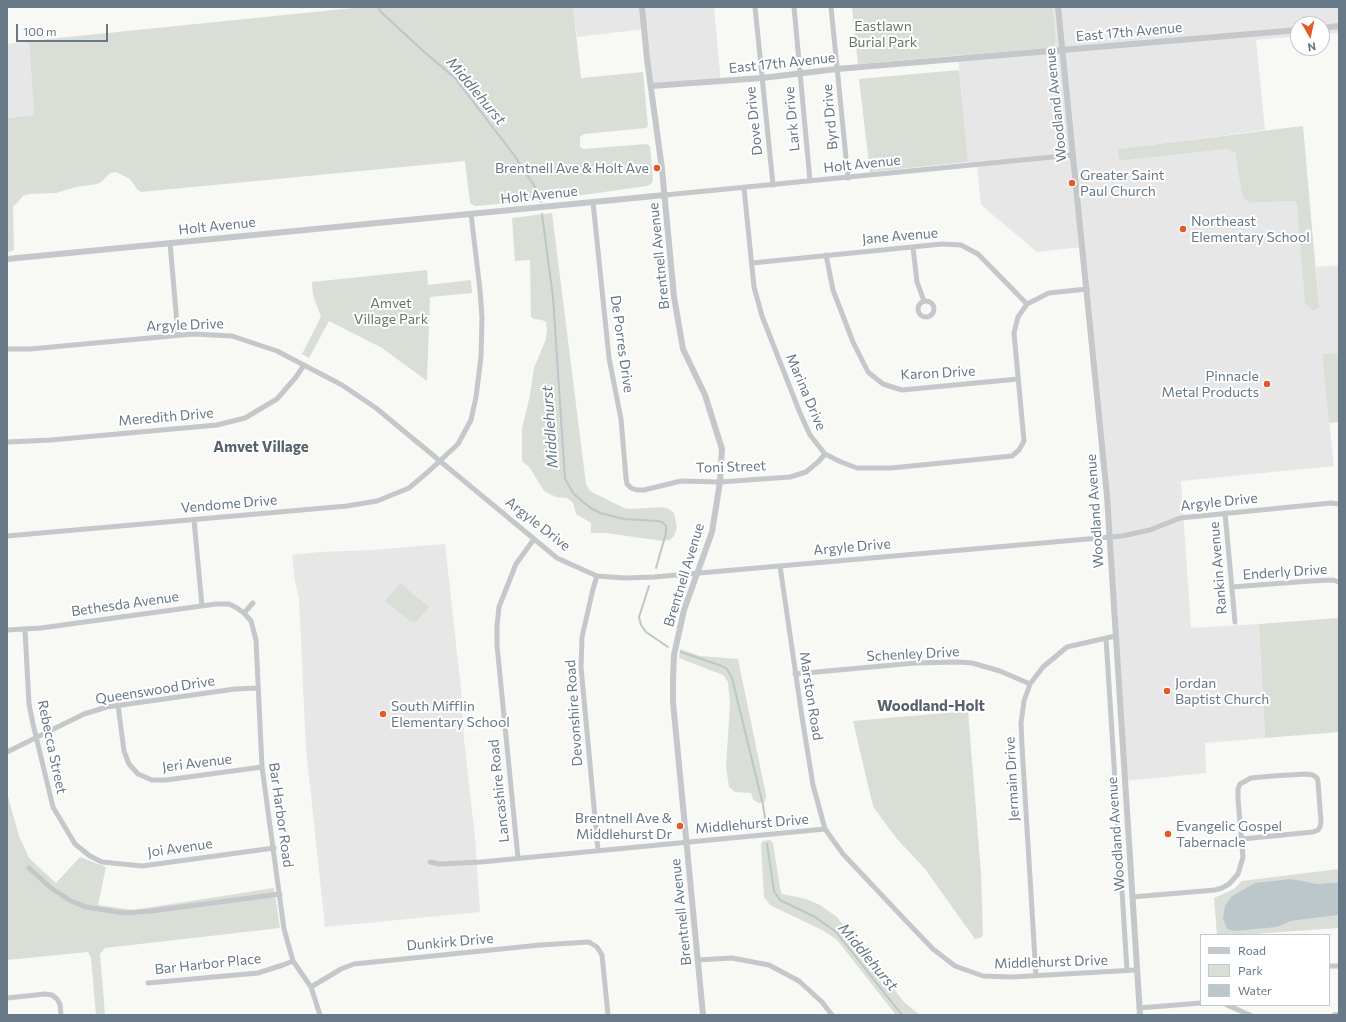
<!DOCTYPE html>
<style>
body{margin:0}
#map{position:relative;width:1346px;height:1022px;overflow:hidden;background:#f8f8f5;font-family:Commissioner,sans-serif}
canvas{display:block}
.frame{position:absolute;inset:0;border:8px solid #677886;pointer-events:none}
.legend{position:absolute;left:1200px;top:934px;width:130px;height:72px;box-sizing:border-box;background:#fff;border:1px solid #c2c9cf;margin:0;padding:5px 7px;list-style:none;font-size:12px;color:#677886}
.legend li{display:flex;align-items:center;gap:8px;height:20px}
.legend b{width:20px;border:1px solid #c2c9cf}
.north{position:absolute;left:1290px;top:16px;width:40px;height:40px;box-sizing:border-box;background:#fff;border:1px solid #c2c9cf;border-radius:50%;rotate:171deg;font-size:11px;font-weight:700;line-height:16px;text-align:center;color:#677886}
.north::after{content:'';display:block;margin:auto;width:14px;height:18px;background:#e45929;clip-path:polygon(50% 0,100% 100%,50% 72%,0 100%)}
.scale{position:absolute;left:16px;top:24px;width:92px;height:18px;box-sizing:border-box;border:2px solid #677886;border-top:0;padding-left:5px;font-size:12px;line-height:14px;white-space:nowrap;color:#677886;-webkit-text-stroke:3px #fff;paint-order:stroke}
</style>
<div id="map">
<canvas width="1346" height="1022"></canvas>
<div class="frame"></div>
<ul class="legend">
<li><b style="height:5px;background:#c4c8cb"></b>Road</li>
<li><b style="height:11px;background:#d9dfd6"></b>Park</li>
<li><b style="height:11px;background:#bbc7cb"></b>Water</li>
</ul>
<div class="north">N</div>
<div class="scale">100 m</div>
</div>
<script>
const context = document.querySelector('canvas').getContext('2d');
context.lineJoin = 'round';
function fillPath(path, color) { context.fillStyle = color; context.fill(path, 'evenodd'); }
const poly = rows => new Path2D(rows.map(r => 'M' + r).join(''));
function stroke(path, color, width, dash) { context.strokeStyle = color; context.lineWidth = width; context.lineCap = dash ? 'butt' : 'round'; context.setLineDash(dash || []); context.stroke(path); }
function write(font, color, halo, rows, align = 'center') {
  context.font = font + ' Commissioner,sans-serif'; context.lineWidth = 4; context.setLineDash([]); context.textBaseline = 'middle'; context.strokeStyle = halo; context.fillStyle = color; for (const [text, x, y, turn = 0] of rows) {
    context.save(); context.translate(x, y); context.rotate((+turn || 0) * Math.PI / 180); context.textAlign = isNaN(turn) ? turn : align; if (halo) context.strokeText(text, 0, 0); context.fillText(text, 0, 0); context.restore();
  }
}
fillPath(poly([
 [573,7,714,7,721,84,653,88,644,29,577,37],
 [1053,7,1339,7,1339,33,1322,34,1322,24,1298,24,1298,36,1256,40,1265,130,1117,149,1119,161,1228,149,1235,153,1242,196,1251,203,1293,201,1297,203,1319,307,1316,267,1339,265,1339,353,1322,355,1334,466,1181,481,1191,628,1259,624,1265,738,1205,743,1206,773,1125,781,1106,488,1082,247,1037,252,981,205,977,165,968,166,958,56,1056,40],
 [29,41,34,115,7,118,7,44],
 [445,544,461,689,464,739,475,838,480,912,325,927,306,748,299,598,295,581,292,555,319,552,373,550]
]), '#e6e7e6');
fillPath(poly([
 [363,7,573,7,581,78,643,72,648,126,646,128,584,134,580,137,580,146,583,149,647,144,650,146,653,180,651,184,647,186,554,199,475,206,470,203,465,161,141,192,137,189,130,179,116,172,110,173,101,182,97,184,76,187,56,193,29,194,23,196,13,207,14,250,7,253,7,118,34,115,29,41],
 [852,7,1053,7,1056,40,1054,45,1046,48,858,64],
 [959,70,968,162,870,172,859,79],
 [1303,126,1319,307,1313,311,1305,303,1297,203,1293,201,1251,203,1246,200,1242,196,1235,153,1228,149,1119,161,1117,149],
 [552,213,586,484,590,491,624,508,632,509,663,507,669,509,674,513,677,528,674,536,670,540,663,541,606,533,591,533,591,523,576,514,573,503,567,498,556,497,544,491,530,468,522,461,522,429,530,395,534,368,546,339,547,329,546,322,542,320,534,319,531,317,530,260,515,261,512,218],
 [427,270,428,285,471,280,472,293,430,297,427,381,382,348,329,321,309,358,302,354,321,317,313,295,312,282],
 [1339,353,1339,422,1329,423,1322,354],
 [400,583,429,607,416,622,411,622,385,601],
 [1338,618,1339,634,1339,732,1265,738,1259,624],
 [680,649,700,656,738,659,766,795,765,802,758,803,753,799,751,793,735,792,729,787,726,767,730,705,728,682,723,675,679,658],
 [968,711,981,873,983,935,980,938,975,939,925,869,897,839,874,808,871,798,853,721],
 [7,793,19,836,29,858,56,883,80,857,106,867,98,905,133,910,274,888,280,928,105,948,100,954,105,1015,96,1015,91,958,88,952,7,960],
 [770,840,773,843,780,888,782,894,806,899,820,905,837,917,904,1002,920,1015,896,1015,837,940,824,931,770,905,764,897,761,844,763,841],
 [1339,869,1339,882,1317,884,1307,883,1277,927,1291,921,1339,915,1339,928,1239,935,1217,935,1214,898,1234,889,1242,881]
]), '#d9dfd6');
fillPath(poly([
 [1291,879,1317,884,1339,882,1339,915,1291,921,1277,927,1233,931,1227,929,1223,918,1225,906,1232,896,1255,883]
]), '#bbc7cb');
stroke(poly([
 [378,7,381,12,422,50,455,78,514,155,539,193,541,202],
 [542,214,553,297,565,479,574,494,589,507,600,513,624,519,657,521,662,522,666,526,666,533,656,568],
 [649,586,639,617,641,625,646,632,668,647],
 [681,652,722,666,727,669,732,678,763,805,766,824],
 [767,844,774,891,780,900,815,917,836,932,902,1015]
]), '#bbc7cb', 2);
stroke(poly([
 [755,7,773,185],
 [794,7,810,181],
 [831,7,848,178],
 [744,188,754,287,762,316,800,413,810,435,825,454,841,462,857,468,891,468,1012,456,1019,450,1024,441,1014,333,1018,317,1027,304,1049,293,1087,289],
 [665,195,1073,155],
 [593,202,609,358,621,419,626,478,627,484,631,488,637,490,644,490,681,481,720,482,790,477,806,472,818,462,825,454],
 [170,243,178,335],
 [913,247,917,282,924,301],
 [826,255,833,290,853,342,868,372,883,384,902,390,1018,379],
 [752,263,942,244,961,245,978,254,1027,304],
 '918 309a8 8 0 1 1 16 0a8 8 0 1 1-16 0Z',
 [7,349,30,349,193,334,232,336,277,351,342,385,376,408,557,558,597,576,625,578,654,577,1122,536,1150,530,1180,518,1331,503,1339,504],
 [7,442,51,440,217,425,245,418,277,399,296,377,304,365],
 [1225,513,1235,622],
 [194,520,202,606],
 [7,536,347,506,377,501,409,488,429,471,458,444,471,420,476,397,481,357,482,318,480,290,471,214],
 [780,566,802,717,813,785,825,829],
 [597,576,593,589,582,637,581,667,598,850],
 [1232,587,1310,581,1333,580,1339,582],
 [244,613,253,603],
 [7,630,41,628,216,604,229,604,237,608,244,613,251,621,256,640,262,767,284,929,293,961,311,987,320,1015],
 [25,630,29,704,33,724,53,807,75,844,90,856,102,862,142,866,274,848],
 [1106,638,1127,970],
 [795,674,915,663,958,662,972,663,1000,671,1030,684],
 [118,705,124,751,129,764,138,774,152,780,166,780,262,767],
 [7,752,84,714,107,707,235,689,258,688],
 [518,858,497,645,497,626,499,607,516,564,534,539],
 [430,862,439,864,481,862,825,829,843,854,908,923,933,949,955,966,983,976,1012,977,1136,970],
 [29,868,51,888,71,901,86,907,124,913,151,911,280,894],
 [1132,897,1215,890,1222,888,1229,884,1238,874,1243,857,1238,799,1238,789,1240,784,1251,778,1272,776,1306,774,1313,775,1317,778,1318,782,1321,822,1320,827,1318,830,1313,832,1242,839],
 [698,960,732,958,769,965,799,981,822,1002,832,1015],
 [1329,966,1339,966],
 [1036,976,1022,746,1021,723,1024,701,1030,684,1043,667,1067,647,1115,636],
 [148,983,258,973,283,965,293,961],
 [311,987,341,969,354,964,540,945,589,942,597,947,602,955,608,1015],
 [7,998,45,994,52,995,57,999,60,1004,61,1015],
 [1227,1005,1250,1015],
 [1139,1008,1201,1003],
 [1334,1015,1339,1014]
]), '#c4c8cb', 5);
stroke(poly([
 [642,7,647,59,662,169,674,297,683,349,705,395,722,449,720,482,712,532,684,610,674,655,673,680,673,702,703,1015],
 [1058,7,1107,496,1140,1015],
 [1322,28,1339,26],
 [651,86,762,78,837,69,1298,30],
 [7,259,665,195]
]), '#c4c8cb', 6);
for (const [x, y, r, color] of [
 [657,168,4,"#e45929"],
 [1072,183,4,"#e45929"],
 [1183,229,4,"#e45929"],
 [1267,384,4,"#e45929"],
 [1167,691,4,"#e45929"],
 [383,714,4,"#e45929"],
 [680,826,4,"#e45929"],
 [1168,834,4,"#e45929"]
]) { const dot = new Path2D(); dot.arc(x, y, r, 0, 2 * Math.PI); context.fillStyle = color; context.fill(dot); stroke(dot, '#fff', 1.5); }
write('14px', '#667862', '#fff', [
 ["Eastlawn",883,26],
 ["Burial Park",883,42],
 ["Amvet",391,303],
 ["Village Park",391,319]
]);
write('14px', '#677886', '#fff', [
 ["East 17th Avenue",1129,32,-5],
 ["East 17th Avenue",782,63,-6],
 ["Woodland Avenue",1056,105,-96],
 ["Byrd Drive",830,117,-95],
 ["Lark Drive",792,119,-95],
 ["Dove Drive",754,121,-96],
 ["Holt Avenue",862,164,-6],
 ["Holt Avenue",539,195,-6],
 ["Holt Avenue",217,226,-6],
 ["Jane Avenue",900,236,-5],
 ["Brentnell Avenue",659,256,-96],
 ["Argyle Drive",185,325,-2],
 ["De Porres Drive",622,344,82],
 ["Karon Drive",938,373,-3],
 ["Marina Drive",806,392,67],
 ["Meredith Drive",166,417,-5],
 ["Toni Street",731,467,-2],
 ["Argyle Drive",1219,502,-6],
 ["Vendome Drive",229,504,-5],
 ["Woodland Avenue",1095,511,-94],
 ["Argyle Drive",538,524,38],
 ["Argyle Drive",852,547,-5],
 ["Rankin Avenue",1218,568,-95],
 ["Enderly Drive",1285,572,-4],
 ["Brentnell Avenue",684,575,-73],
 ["Bethesda Avenue",125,604,-8],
 ["Schenley Drive",913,654,-3],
 ["Queenswood Drive",155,690,-9],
 ["Marston Road",811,696,81],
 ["Devonshire Road",574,713,-94],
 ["Rebecca Street",52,747,78],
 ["Jeri Avenue",197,763,-7],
 ["Jermain Drive",1012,779,-93],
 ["Lancashire Road",499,791,-96],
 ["Bar Harbor Road",281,815,82],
 ["Middlehurst Drive",752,824,-5],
 ["Woodland Avenue",1116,834,-94],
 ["Joi Avenue",180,848,-8],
 ["Brentnell Avenue",681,912,-96],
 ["Dunkirk Drive",450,942,-5],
 ["Middlehurst Drive",1051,962,-2],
 ["Bar Harbor Place",208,964,-6]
]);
write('14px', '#677886', '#fff', [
 ["Brentnell Ave & Holt Ave",649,168,"right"],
 ["Greater Saint",1080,175],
 ["Paul Church",1080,191],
 ["Northeast",1191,221],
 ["Elementary School",1191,237],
 ["Pinnacle",1259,376,"right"],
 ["Metal Products",1259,392,"right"],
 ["Jordan",1175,683],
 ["Baptist Church",1175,699],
 ["South Mifflin",391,706],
 ["Elementary School",391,722],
 ["Brentnell Ave &",672,818,"right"],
 ["Middlehurst Dr",672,834,"right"],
 ["Evangelic Gospel",1176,826],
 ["Tabernacle",1176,842]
], 'left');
write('italic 15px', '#637982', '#fff', [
 ["Middlehurst",476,91,50],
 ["Middlehurst",550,427,-94],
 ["Middlehurst",868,957,50]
]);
write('bold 15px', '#55616b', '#fff', [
 ["Amvet Village",261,447],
 ["Woodland-Holt",931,706]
]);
</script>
